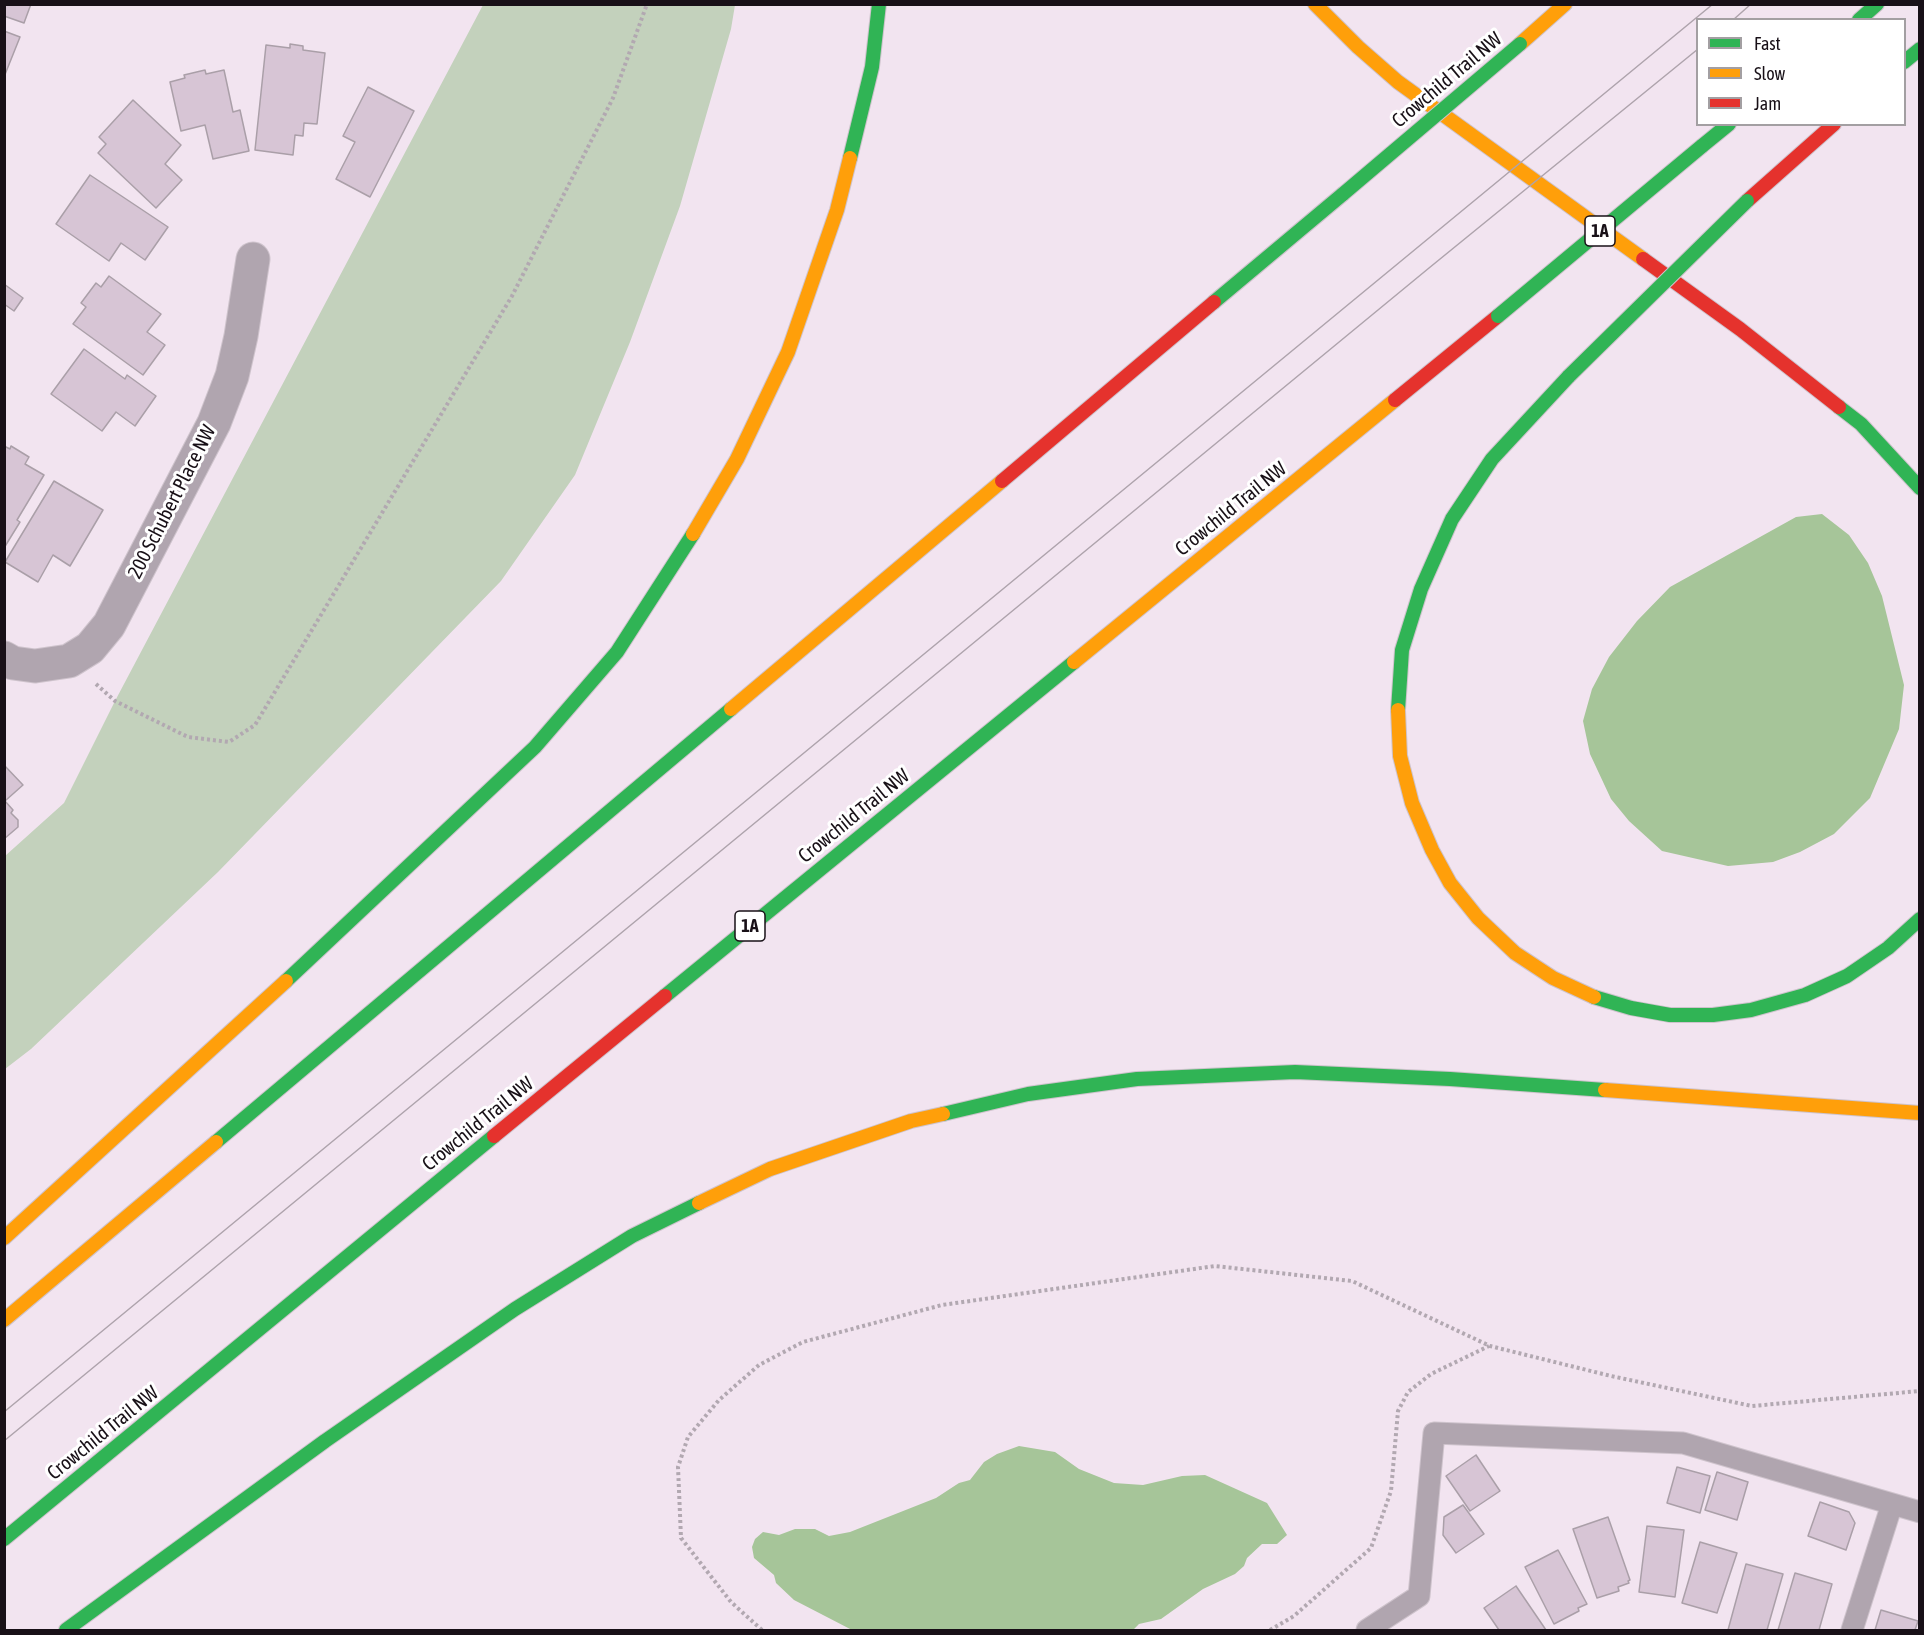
<!DOCTYPE html>
<style>
body{margin:0}
#map{position:relative;width:1924px;height:1635px;overflow:hidden;background:#f2e4f0;font-family:"Asap Condensed",sans-serif}
canvas{display:block}
.frame{position:absolute;inset:0;border:6px solid #181017;pointer-events:none}
.legend{position:absolute;left:1696px;top:18px;width:210px;height:108px;box-sizing:border-box;background:#fff;border:2px solid #a39fa2;margin:0;padding:8px 10px;list-style:none;font-size:18px;color:#181017}
.legend li{display:flex;align-items:center;gap:12px;height:30px}
.legend b{width:30px;border:2px solid #a39fa2}
</style>
<div id="map">
<canvas width="1924" height="1635"></canvas>
<div class="frame"></div>
<ul class="legend">
<li><b style="height:8px;background:#30b455"></b>Fast</li>
<li><b style="height:8px;background:#ff9f0a"></b>Slow</li>
<li><b style="height:8px;background:#e5322d"></b>Jam</li>
</ul>
</div>
<script>
const context = document.querySelector('canvas').getContext('2d');
context.lineJoin = 'round';
function fillPath(path, color) { context.fillStyle = color; context.fill(path, 'evenodd'); }
const poly = rows => new Path2D(rows.map(r => 'M' + r).join(''));
function stroke(path, color, width, dash) { context.strokeStyle = color; context.lineWidth = width; context.lineCap = dash ? 'butt' : 'round'; context.setLineDash(dash || []); context.stroke(path); }
function write(font, color, halo, rows, align = 'center') {
  context.font = font + ' "Asap Condensed",sans-serif'; context.lineWidth = 6; context.setLineDash([]); context.textBaseline = 'middle'; context.strokeStyle = halo; context.fillStyle = color; for (const [text, x, y, turn = 0] of rows) {
    context.save(); context.translate(x, y); context.rotate((+turn || 0) * Math.PI / 180); context.textAlign = isNaN(turn) ? turn : align; if (halo) context.strokeText(text, 0, 0); context.fillText(text, 0, 0); context.restore();
  }
}
fillPath(poly([
 [483,5,735,5,731,29,680,206,630,342,575,475,501,581,218,872,31,1049,5,1069,5,856,64,803,115,701]
]), '#c3d1bc');
fillPath(poly([
 [1822,514,1849,535,1868,563,1882,596,1904,685,1899,729,1870,798,1834,834,1800,852,1773,862,1728,866,1662,851,1629,821,1611,799,1590,754,1583,721,1592,689,1609,657,1637,621,1670,587,1796,517],
 [1019,1446,1055,1452,1079,1469,1114,1483,1143,1485,1182,1476,1205,1475,1267,1503,1287,1535,1277,1544,1262,1544,1247,1558,1244,1566,1235,1574,1203,1589,1161,1619,1139,1624,1133,1630,852,1630,794,1600,776,1583,774,1575,754,1558,752,1547,755,1539,763,1532,779,1535,795,1529,815,1529,829,1536,850,1532,936,1498,959,1483,970,1480,984,1462,997,1454]
]), '#a6c599');
const building = poly([
 [4,4,31,4,24,23,4,16,4,4],
 [4,31,20,37,4,77,4,31],
 [290,44,303,46,303,50,325,53,317,124,304,123,303,136,295,135,293,155,255,150,266,45,290,48,290,44],
 [205,70,206,74,224,70,233,112,240,110,249,151,213,159,205,125,181,131,170,82,185,78,184,75,205,70],
 [368,87,414,111,370,197,336,179,355,142,343,136,368,87],
 [133,100,181,145,165,164,182,180,156,208,98,153,106,144,99,137,133,100],
 [90,175,168,227,145,260,121,243,109,261,56,224,90,175],
 [109,276,161,314,147,332,165,345,143,375,73,324,86,307,81,303,96,283,101,287,109,276],
 [4,284,23,298,14,311,4,304,4,284],
 [84,349,125,379,127,375,156,396,135,426,116,412,102,431,51,394,84,349],
 [4,446,10,449,11,446,29,457,25,464,44,475,17,520,20,522,4,548,4,446],
 [54,481,103,510,70,566,53,555,38,582,5,562,54,481],
 [4,765,23,785,5,801,13,810,11,813,18,820,18,827,4,839,4,765],
 [1476,1455,1500,1491,1470,1511,1446,1476,1476,1455],
 [1677,1467,1710,1476,1700,1513,1667,1503,1677,1467],
 [1717,1472,1748,1482,1737,1520,1705,1510,1717,1472],
 [1820,1502,1849,1512,1855,1523,1846,1550,1808,1536,1820,1502],
 [1463,1505,1484,1534,1456,1553,1443,1535,1444,1517,1463,1505],
 [1608,1517,1630,1580,1628,1581,1629,1583,1618,1587,1619,1591,1597,1598,1573,1529,1608,1517],
 [1647,1526,1684,1530,1675,1597,1639,1592,1647,1526],
 [1700,1542,1737,1553,1717,1613,1682,1603,1700,1542],
 [1558,1550,1587,1604,1578,1608,1579,1611,1554,1624,1525,1567,1558,1550],
 [1746,1564,1783,1574,1767,1630,1728,1630,1746,1564],
 [1795,1573,1832,1584,1819,1630,1778,1630,1795,1573],
 [1516,1586,1546,1630,1499,1630,1484,1608,1516,1586],
 [1881,1610,1918,1621,1915,1630,1875,1630,1881,1610]
]);
fillPath(building, '#d7c5d5');
stroke(building, '#aa9fa8', 1.5);
const lane = poly([
 [1367,1630,1419,1596,1434,1433,1683,1443,1920,1512],
 [1852,1630,1892,1504]
]);
const street = poly([
 [4,658,13,663,35,666,69,661,90,648,109,625,214,423,232,376,241,336,253,259]
]);
const fast = poly([
 [1859,20,1877,4],
 [1904,62,1920,49],
 [1702,146,1729,124],
 [850,158,872,67,879,4],
 [1214,302,1343,194],
 [1839,407,1861,424,1920,488],
 [1398,710,1402,650,1421,589,1452,519,1492,459,1569,376],
 [286,981,535,747,617,652,693,534],
 [665,996,1074,662],
 [1594,997,1631,1008,1670,1015,1713,1015,1751,1010,1805,995,1847,976,1888,948,1920,919],
 [943,1114,1028,1094,1137,1079,1295,1072,1450,1079,1605,1090],
 [216,1142,731,709],
 [4,1539,494,1136],
 [66,1630,325,1441,515,1309,632,1236,699,1203]
]);
const slow = poly([
 [1315,4,1358,47,1398,82,1643,259],
 [1520,44,1565,4],
 [693,534,737,459,788,352,837,210,850,158],
 [1074,662,1395,400],
 [731,709,1002,481],
 [1398,710,1400,756,1412,803,1432,850,1450,883,1478,918,1515,953,1553,978,1594,997],
 [1605,1090,1920,1113],
 [699,1203,770,1169,911,1121,943,1114],
 [4,1238,286,981],
 [4,1320,216,1142]
]);
const jam = poly([
 [1747,201,1834,124],
 [1643,259,1740,329,1839,407],
 [1395,400,1498,316],
 [1002,481,1214,302],
 [494,1136,665,996]
]);
stroke(lane, '#cec3cc', 23);
stroke(street, '#cec3cc', 35);
stroke(fast, '#cec3cc', 16);
stroke(slow, '#cec3cc', 16);
stroke(jam, '#cec3cc', 16);
stroke(poly([
 [96,684,115,701,188,737,229,742,255,725,512,296,613,98,647,4],
 [762,1630,731,1602,681,1538,678,1467,688,1437,719,1400,759,1365,803,1342,942,1305,1215,1266,1352,1281,1490,1346,1611,1376,1752,1406,1920,1391],
 [1270,1630,1294,1616,1371,1548,1391,1491,1398,1411,1408,1392,1431,1374,1489,1346]
]), '#b2a8b1', 4, [3, 3]);
stroke(lane, '#b0a5af', 21);
stroke(street, '#b0a5af', 33);
stroke(fast, '#30b455', 14);
stroke(slow, '#ff9f0a', 14);
stroke(jam, '#e5322d', 14);
stroke(poly([
 [1733,20,1751,4],
 [4,1412,1713,4],
 [4,1441,1429,268,1698,49]
]), '#aea3ac', 1.5);
const fastBridge = poly([
 [1343,194,1520,44],
 [1498,316,1702,146],
 [1569,376,1747,201]
]);
stroke(fastBridge, '#cec3cc', 16, []);
stroke(fastBridge, '#30b455', 14);
for (const [x, y, w] of [
 [1600,231,30],
 [750,926,30]
]) { const box = new Path2D(); box.roundRect(x - w / 2, y - 15, w, 30, 4.5); context.fillStyle = '#fff'; context.fill(box); stroke(box, '#181017', 1.5); }
write('bold 18px', '#181017', null, [
 ["1A",1600,231],
 ["1A",750,926]
]);
write('20px', '#181017', '#fff', [
 ["Crowchild Trail NW",1447,80,-40],
 ["200 Schubert Place NW",172,502,-63],
 ["Crowchild Trail NW",1231,509,-39],
 ["Crowchild Trail NW",854,816,-39],
 ["Crowchild Trail NW",478,1124,-39],
 ["Crowchild Trail NW",103,1433,-39]
]);
</script>
